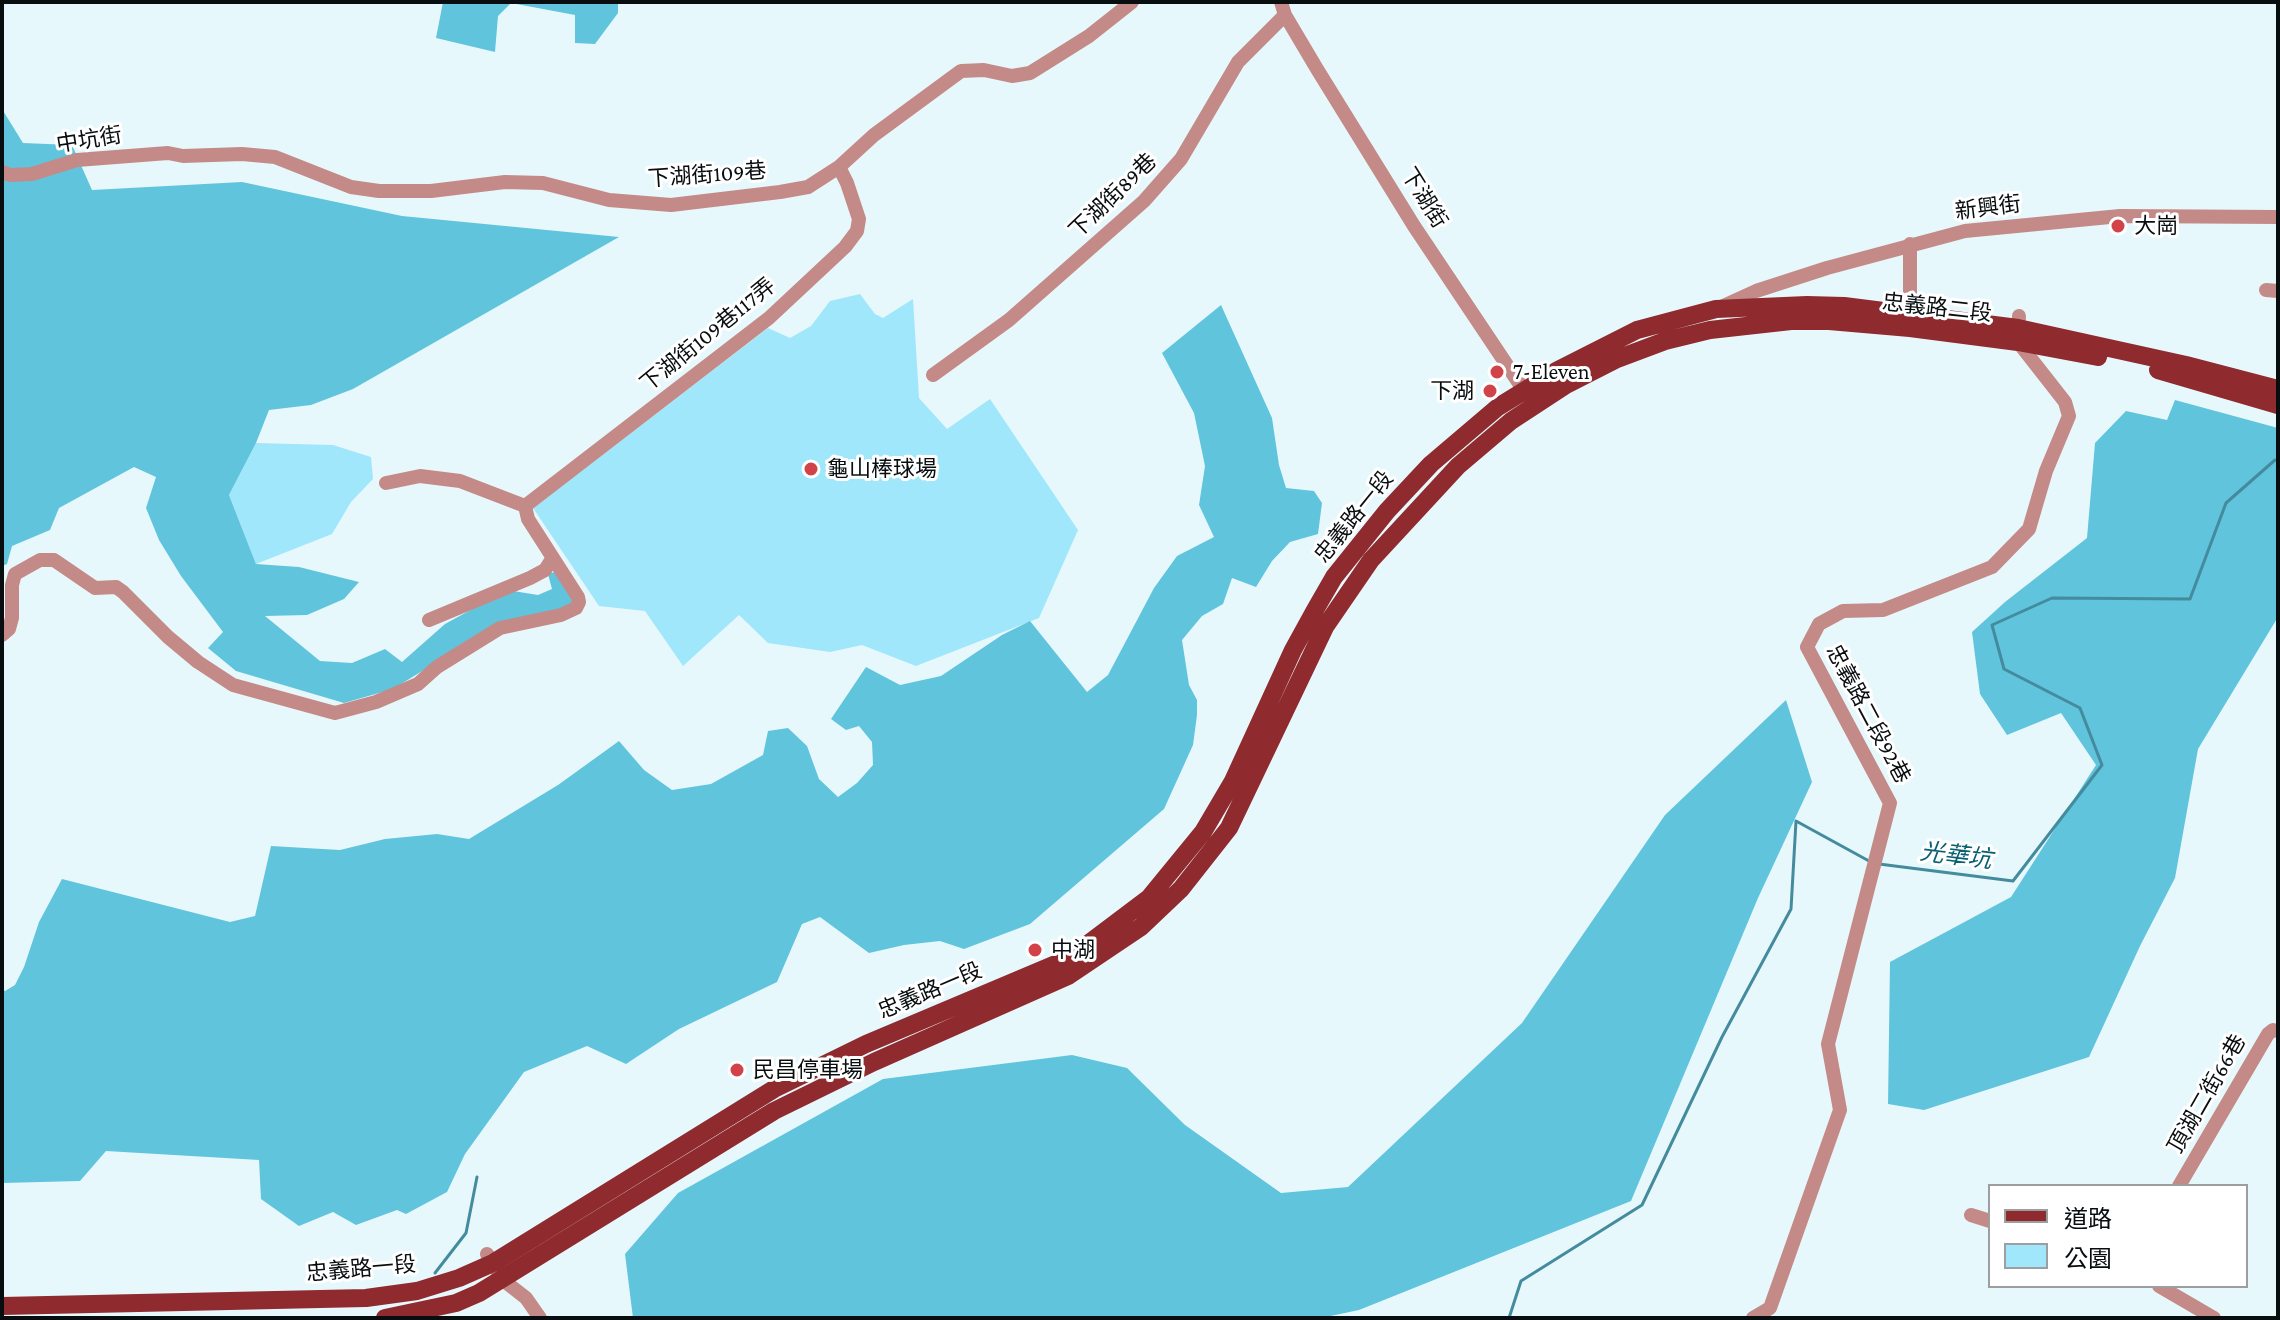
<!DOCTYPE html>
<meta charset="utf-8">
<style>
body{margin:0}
#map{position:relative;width:2280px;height:1320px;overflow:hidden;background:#e7f8fc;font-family:"Crimson Pro","Noto Sans TC",serif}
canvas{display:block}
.frame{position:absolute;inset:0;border:4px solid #080d0f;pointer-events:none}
.legend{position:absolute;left:1988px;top:1184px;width:260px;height:104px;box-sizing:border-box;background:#fff;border:2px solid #9c9e9f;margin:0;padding:10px 14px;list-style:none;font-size:24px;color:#080d0f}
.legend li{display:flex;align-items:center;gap:16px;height:40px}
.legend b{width:40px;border:2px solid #9c9e9f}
</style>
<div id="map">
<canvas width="2280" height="1320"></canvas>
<div class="frame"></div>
<ul class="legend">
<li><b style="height:10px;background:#8f2a2f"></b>道路</li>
<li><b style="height:22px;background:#a0e7fb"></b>公園</li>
</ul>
</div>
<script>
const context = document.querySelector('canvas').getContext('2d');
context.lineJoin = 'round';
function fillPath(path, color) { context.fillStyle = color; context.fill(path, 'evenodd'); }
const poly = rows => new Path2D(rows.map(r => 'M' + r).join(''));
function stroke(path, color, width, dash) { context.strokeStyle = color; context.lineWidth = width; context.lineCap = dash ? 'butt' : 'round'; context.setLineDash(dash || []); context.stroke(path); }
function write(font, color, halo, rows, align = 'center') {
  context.font = font + ' "Crimson Pro","Noto Sans TC",serif'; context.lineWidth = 6; context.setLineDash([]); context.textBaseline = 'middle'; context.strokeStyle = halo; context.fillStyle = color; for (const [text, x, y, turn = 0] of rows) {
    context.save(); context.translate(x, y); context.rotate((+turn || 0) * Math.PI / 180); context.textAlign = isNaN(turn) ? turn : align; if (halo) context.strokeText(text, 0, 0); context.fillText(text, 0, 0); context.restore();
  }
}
fillPath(poly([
 [860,294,875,314,883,318,913,299,919,398,947,429,990,399,1078,530,1039,618,916,666,862,645,830,652,768,643,739,615,683,666,645,611,599,606,533,508,768,328,790,338,811,326,830,301],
 [256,443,333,445,371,457,373,479,351,502,332,534,256,564,229,495]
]), '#a0e7fb');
fillPath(poly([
 [443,2,618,2,618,13,595,44,575,43,575,15,511,3,498,16,495,52,436,38],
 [2,109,23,143,72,145,92,190,242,182,402,216,619,237,353,389,311,405,269,410,256,443,229,495,256,564,299,567,359,582,344,599,307,615,265,616,320,661,352,663,385,649,402,662,445,624,507,590,538,595,552,589,548,574,558,571,575,600,560,612,497,625,393,689,344,703,236,671,208,648,223,632,181,576,159,540,146,508,156,477,134,467,59,508,50,530,12,546,7,564,2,566],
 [1221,305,1272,418,1279,465,1286,488,1314,491,1322,503,1318,534,1290,542,1272,561,1256,587,1232,578,1223,604,1202,616,1182,640,1189,685,1197,700,1197,715,1193,745,1164,809,1030,924,964,949,940,941,904,945,869,953,820,917,802,924,777,982,679,1029,626,1064,587,1046,524,1072,465,1154,447,1192,406,1214,397,1210,356,1225,333,1212,299,1226,261,1199,259,1160,106,1151,80,1181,2,1183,2,989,5,991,15,985,24,967,39,922,62,879,230,922,255,916,271,846,340,850,385,839,437,834,469,839,558,785,619,741,644,770,672,790,711,784,763,755,768,731,788,728,807,746,819,779,838,797,857,783,873,765,872,742,859,726,846,730,831,719,866,667,900,685,941,676,1002,635,1030,621,1087,692,1108,675,1154,588,1177,556,1214,537,1199,505,1205,466,1194,413,1162,353],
 [2175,400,2278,428,2278,617,2198,749,2175,878,2140,946,2089,1057,1924,1110,1888,1104,1890,962,2011,897,2096,765,2061,713,2007,735,1980,694,1972,632,2005,602,2087,538,2095,443,2126,411,2167,420],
 [1786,700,1812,782,1758,898,1631,1201,1359,1310,1321,1318,633,1318,625,1254,678,1193,883,1079,1072,1055,1127,1068,1185,1125,1281,1193,1348,1187,1522,1023,1665,815]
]), '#60c4dd');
stroke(poly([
 [1879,864,2013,881,2102,765,2080,708,2004,669,1992,625,2052,598,2190,599,2226,503,2275,460],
 [435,1273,466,1233,477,1177],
 [1509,1318,1521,1281,1642,1205,1722,1037,1791,909,1796,821,1869,861]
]), '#448b9e', 3);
stroke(poly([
 [1281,2,1285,15,1317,69,1414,226,1529,398],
 [2,172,10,175,32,174,77,160,168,153,183,156,242,154,275,157,351,187,379,191,431,191,505,182,543,183,609,200,671,205,780,192,808,187,839,167,874,135,961,71,984,70,1012,76,1030,73,1089,36,1132,2],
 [2266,290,2278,291],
 [1723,306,1756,291,1827,268,1965,231,2120,216,2278,217],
 [1910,324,1910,244],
 [933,375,1009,320,1144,201,1181,159,1238,62,1285,15],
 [386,483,420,476,460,481,525,506],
 [525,506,769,318,845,247,857,231,859,219,847,183,839,167],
 [429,620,530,578,545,570,552,559],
 [2,635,9,629,12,618,12,585,15,574,40,560,54,560,95,588,116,587,123,592,168,637,198,662,233,685,335,713,376,702,418,684,437,667,500,628,561,615,576,608,579,602,578,597,528,519,525,506],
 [2179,1186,2268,1034,2273,1030,2278,1031],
 [1971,1215,1990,1221],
 [487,1254,503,1280,526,1298,540,1318],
 [2159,1286,2214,1318],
 [1753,1318,1770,1308,1840,1110,1828,1044,1890,803,1807,647,1819,624,1843,611,1883,610,1992,567,2029,529,2046,471,2069,416,2065,402,2018,342,2019,316]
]), '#c48a87', 14);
stroke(poly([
 [2158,370,2278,405],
 [2,1306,366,1298,417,1291,459,1278,493,1263,774,1089,866,1044,1058,963,1080,950,1149,898,1203,832,1233,781,1293,650,1315,610,1334,577,1387,511,1431,464,1498,407,1558,370,1637,330,1716,309,1807,305,1844,306,2018,328,2186,365,2278,389],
 [385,1318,456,1303,479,1293,774,1111,874,1062,1068,976,1141,927,1181,889,1229,828,1325,627,1371,560,1458,466,1511,421,1566,385,1617,359,1665,341,1710,330,1791,321,1829,321,1910,328,2018,342,2098,357]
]), '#8f2a2f', 18);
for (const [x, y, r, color] of [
 [2118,226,8,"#d24249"],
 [1497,372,8,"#d24249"],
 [1490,391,8,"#d24249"],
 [811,469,8,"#d24249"],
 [1035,950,8,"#d24249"],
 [737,1070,8,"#d24249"]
]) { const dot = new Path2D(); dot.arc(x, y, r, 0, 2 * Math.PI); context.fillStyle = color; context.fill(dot); stroke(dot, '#fff', 3); }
write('22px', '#080d0f', '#fff', [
 ["中坑街",89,140,-9],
 ["下湖街109巷",707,175,-4],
 ["下湖街89巷",1113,196,-44],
 ["下湖街",1424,198,58],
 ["新興街",1988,208,-7],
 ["忠義路二段",1937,308,6],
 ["下湖街109巷117弄",708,335,-39],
 ["忠義路一段",1354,517,-51],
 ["忠義路二段92巷",1868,714,62],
 ["忠義路一段",930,991,-23],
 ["頂湖二街66巷",2207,1094,-60],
 ["忠義路一段",361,1269,-5]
]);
write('22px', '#080d0f', '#fff', [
 ["大崗",2134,226],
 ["7-Eleven",1513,372],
 ["下湖",1474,391,"right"],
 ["龜山棒球場",827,469],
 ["中湖",1051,950],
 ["民昌停車場",753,1070]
], 'left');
write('italic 24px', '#096072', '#fff', [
 ["光華坑",1956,856,7]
]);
</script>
